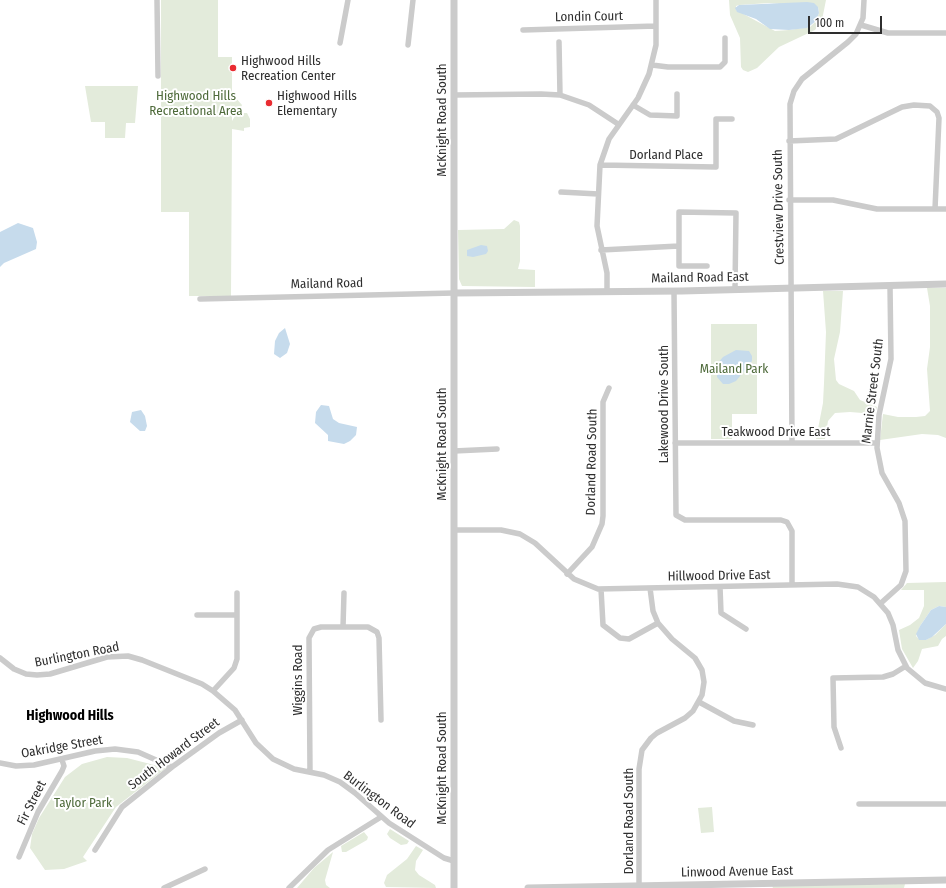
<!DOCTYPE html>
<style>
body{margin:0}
#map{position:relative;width:946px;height:888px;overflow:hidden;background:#fff;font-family:"Fira Sans Condensed",sans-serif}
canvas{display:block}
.scale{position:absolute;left:808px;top:16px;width:74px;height:18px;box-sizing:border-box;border:2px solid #2e2e2e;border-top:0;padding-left:5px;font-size:12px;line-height:14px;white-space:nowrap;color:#2e2e2e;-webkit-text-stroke:3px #fff;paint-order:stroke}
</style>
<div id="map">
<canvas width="946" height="888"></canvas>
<div class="scale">100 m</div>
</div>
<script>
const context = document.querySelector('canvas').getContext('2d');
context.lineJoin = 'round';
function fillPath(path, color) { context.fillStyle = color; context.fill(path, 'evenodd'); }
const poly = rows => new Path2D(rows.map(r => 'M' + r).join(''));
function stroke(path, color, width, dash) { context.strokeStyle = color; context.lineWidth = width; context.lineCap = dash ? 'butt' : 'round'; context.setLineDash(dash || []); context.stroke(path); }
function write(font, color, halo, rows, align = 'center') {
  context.font = font + ' "Fira Sans Condensed",sans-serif'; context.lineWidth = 4; context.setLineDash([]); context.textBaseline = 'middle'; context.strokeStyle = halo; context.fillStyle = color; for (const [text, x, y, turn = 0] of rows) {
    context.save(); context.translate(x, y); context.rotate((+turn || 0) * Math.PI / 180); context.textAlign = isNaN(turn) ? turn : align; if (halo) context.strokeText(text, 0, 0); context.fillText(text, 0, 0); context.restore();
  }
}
fillPath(poly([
 [161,0,218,0,218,57,232,57,232,97,235,97,242,105,240,110,232,111,232,121,237,113,247,113,250,119,250,127,244,128,244,131,232,129,231,296,189,296,189,212,161,212],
 [729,0,826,0,822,20,815,30,779,47,757,68,748,72,743,70,741,67,740,38,730,15],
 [769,3,818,7,819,13,816,21,810,27,789,30,775,31,736,10,736,6,739,5],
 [85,86,138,86,135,123,126,123,125,138,105,138,105,122,91,122],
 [514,220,519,222,520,226,520,261,518,269,535,270,535,287,462,286,459,279,458,230,504,229],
 [927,288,946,288,946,438,938,435,922,434,880,440,883,414,898,417,916,417,925,416,930,411,927,369,930,347,930,306],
 [823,291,843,291,840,332,834,359,836,380,839,384,854,391,860,400,877,407,875,414,850,412,835,413,828,421,825,439,816,439,823,403,824,383,826,332],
 [711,324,757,324,757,414,732,414,732,439,711,439],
 [946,582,946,607,939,606,931,610,920,626,916,636,920,640,926,640,935,635,946,624,946,636,942,639,938,646,922,649,918,661,913,668,902,649,899,630,910,625,919,618,924,606,924,590,901,590,907,583],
 [107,757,127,758,166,768,116,807,83,857,87,861,64,869,45,870,30,848,32,834,39,818,65,777,82,764],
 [712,807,714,832,701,833,698,808],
 [390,829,409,841,407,844,401,845,390,838,387,834],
 [364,832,368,837,367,840,346,852,342,852,341,846],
 [416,846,423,850,416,861,415,870,419,875,435,885,436,888,386,887,384,883,387,875,407,859],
 [333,852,325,880,326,885,330,888,297,888,314,868],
 [905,884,904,888,773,888,772,886]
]), '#e3ebdb');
fillPath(poly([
 [807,2,814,3,818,7,819,13,816,21,807,28,789,30,770,29,756,19,737,12,735,8,739,5],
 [18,223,33,228,37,242,36,249,4,263,0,267,0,232],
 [481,245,487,246,488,251,486,254,473,257,467,256,467,250],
 [285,328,290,344,287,353,280,358,274,354,275,341,279,333],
 [736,350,749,351,752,356,752,361,736,381,729,384,723,384,717,377,717,364,723,357],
 [321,405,329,406,333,419,339,423,357,427,356,435,350,441,344,444,328,441,328,435,315,423,316,412],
 [141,410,145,416,147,426,145,431,140,431,130,422,132,412],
 [939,606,946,607,946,624,932,637,926,640,919,640,916,634,920,626,931,610]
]), '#c6dbec');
stroke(poly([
 [157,0,158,76],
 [861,25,888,33,946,33],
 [523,30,656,26],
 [559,42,560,95],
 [340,43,348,0],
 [408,45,413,0],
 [652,65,668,67,720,67,725,62,725,38],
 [454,95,541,94,560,95,589,105,618,124],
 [633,105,650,115,677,116,677,94],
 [789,141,836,139,902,107,914,105,930,106,937,112,939,118,935,209],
 [600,165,716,167,716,119,732,119],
 [561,192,598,194],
 [789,200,833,200,877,209,946,209],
 [601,250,679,246],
 [707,266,679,266,679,212,736,213,735,289],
 [607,291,607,273,597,226,600,165,609,139,638,98,649,74,656,45,656,0],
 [674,291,676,515,685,520,781,520,787,522,792,531,792,585],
 [200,299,454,293],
 [675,443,877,443],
 [792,443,790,104,794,91,802,79,848,42,856,34,863,18,864,0],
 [454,451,497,449],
 [454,530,501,530,520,534,535,543,574,579,598,589,837,584,858,587,874,597,888,613,893,625,898,650,907,668,925,683,946,689],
 [567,574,592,547,602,524,603,516,603,402,609,388],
 [720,587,721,613,746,629],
 [601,589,603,625,620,638,629,639,658,623],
 [881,603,901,585,906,571,905,521,899,503,882,473,877,448,879,415,891,359,890,286],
 [197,615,237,615],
 [343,627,344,593],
 [0,658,14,669,26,674,37,675,50,674,107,657,128,656,142,660,202,684,213,691,235,710,256,743,273,759,294,769,324,775,340,782,355,793,389,823,444,858,454,861],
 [213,691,234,668,237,659,237,593],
 [699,702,734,721,753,725],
 [841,748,834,727,833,678,883,677,893,674,906,666],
 [0,763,16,766,34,765,95,751,115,749,138,752,172,767],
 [310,772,309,638,314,629,321,627,368,627,377,632,379,638,381,720],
 [859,804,946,804],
 [95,850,122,807,172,767,219,733,242,720],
 [19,857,38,812,62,771,64,766,62,760],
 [639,886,639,769,642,750,651,738,657,733,685,718,693,711,702,695,704,682,702,670,695,658,672,639,658,623,653,611,650,588],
 [164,888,205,869],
 [289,888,328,850,381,817]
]), '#cbcbcb', 5.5);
stroke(poly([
 [454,0,454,888],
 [454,293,682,291,946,284],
 [528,888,946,880]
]), '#cbcbcb', 7);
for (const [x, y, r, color] of [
 [233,68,4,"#e92b31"],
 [269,103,4,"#e92b31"]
]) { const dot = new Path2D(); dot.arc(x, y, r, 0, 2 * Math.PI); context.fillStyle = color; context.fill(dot); stroke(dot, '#fff', 1.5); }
write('13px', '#2e2e2e', '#fff', [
 ["Londin Court",589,17,-1],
 ["McKnight Road South",442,120,-90],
 ["Dorland Place",666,155],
 ["Crestview Drive South",779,207,-91],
 ["Mailand Road East",700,278,-1],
 ["Mailand Road",327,284,-1],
 ["Marnie Street South",873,391,-83],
 ["Lakewood Drive South",664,404,-90],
 ["Teakwood Drive East",776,432],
 ["McKnight Road South",442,444,-90],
 ["Dorland Road South",592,462,-89],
 ["Hillwood Drive East",719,576,-1],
 ["Burlington Road",77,655,-11],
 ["Wiggins Road",298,680,-90],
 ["Oakridge Street",62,747,-10],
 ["South Howard Street",174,754,-37],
 ["McKnight Road South",442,768,-90],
 ["Burlington Road",379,800,37],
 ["Fir Street",32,803,-63],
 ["Dorland Road South",629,821,-90],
 ["Linwood Avenue East",737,872,-1]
]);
write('13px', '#2e2e2e', '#fff', [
 ["Highwood Hills",241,61],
 ["Recreation Center",241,76],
 ["Highwood Hills",277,96],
 ["Elementary",277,111]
], 'left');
write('13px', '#4e6a3a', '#fff', [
 ["Highwood Hills",196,96],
 ["Recreational Area",196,111],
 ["Mailand Park",734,369],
 ["Taylor Park",83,803]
]);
write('bold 14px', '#000', '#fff', [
 ["Highwood Hills",70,716]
]);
</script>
